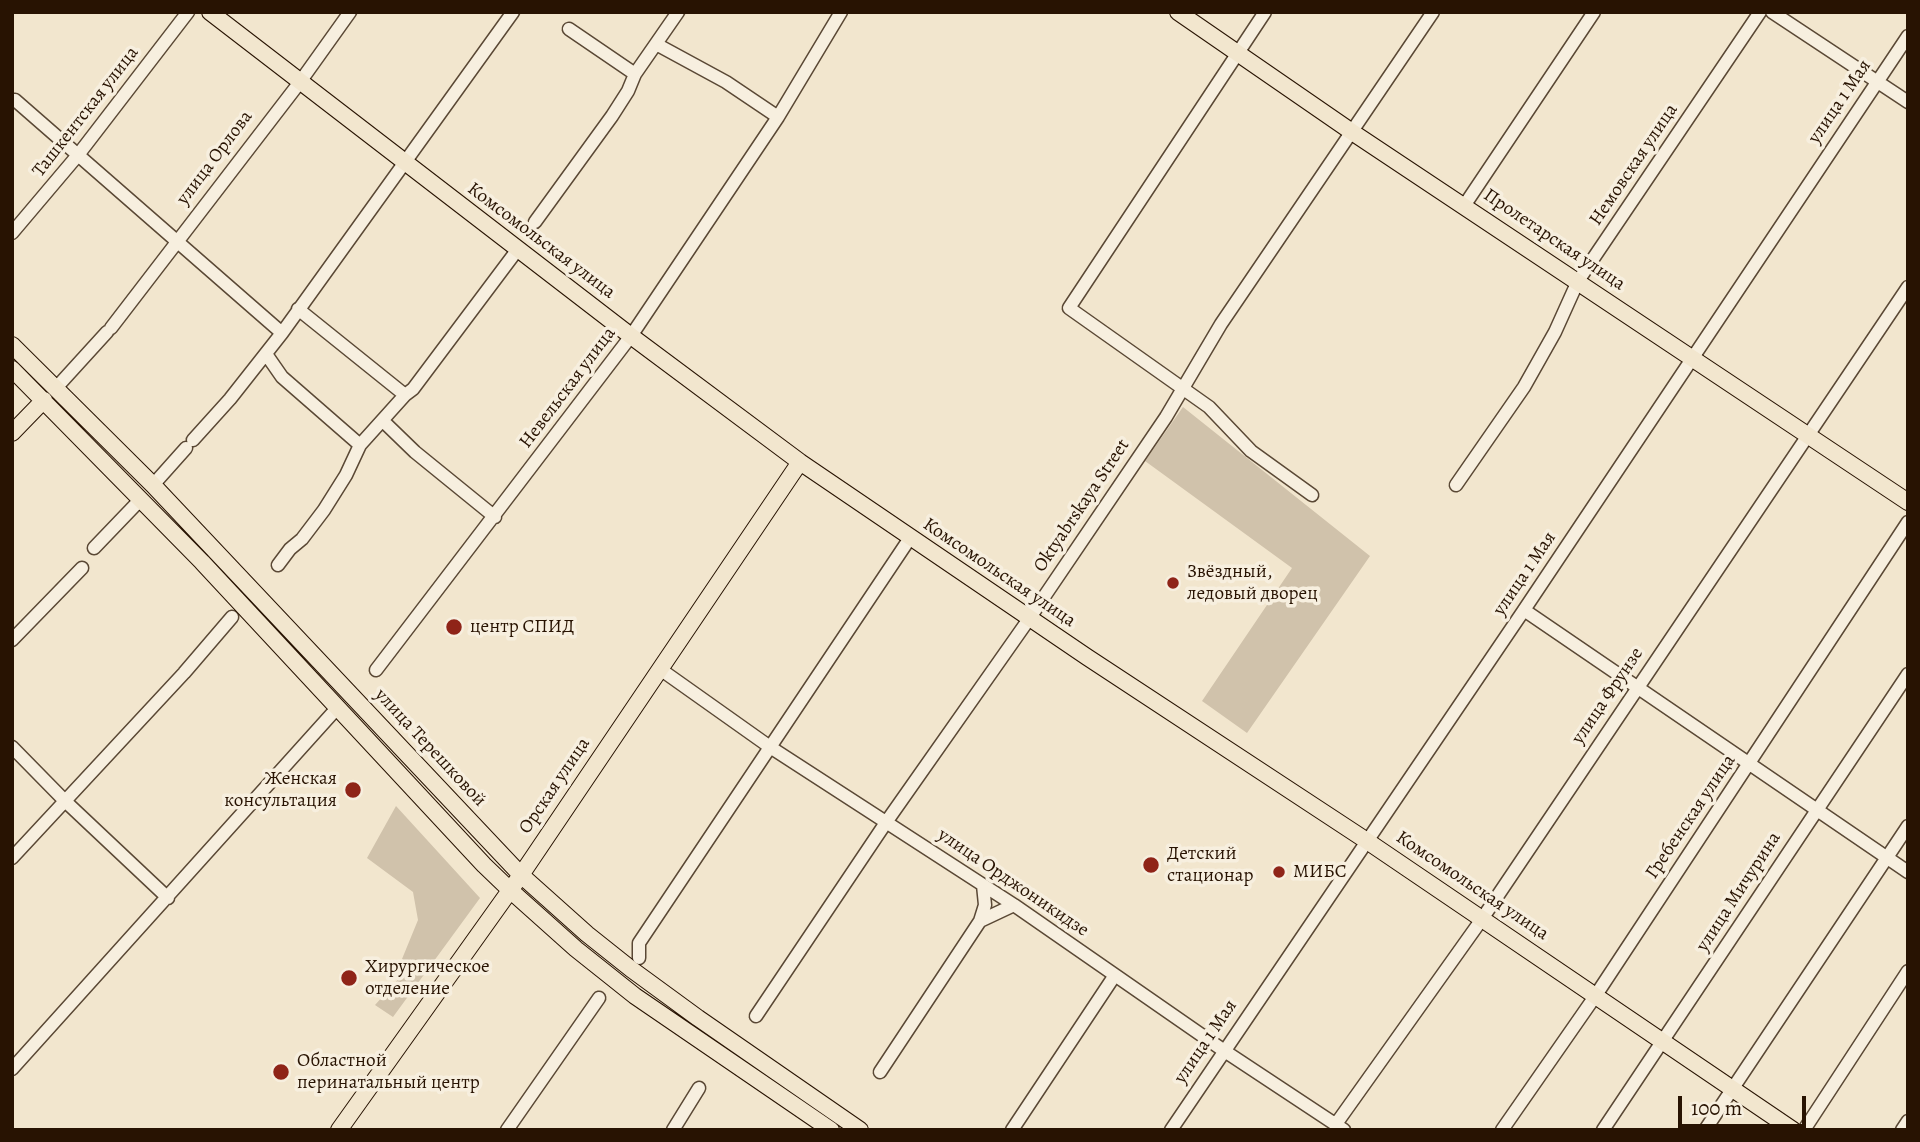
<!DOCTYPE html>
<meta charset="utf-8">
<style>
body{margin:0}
#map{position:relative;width:1920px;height:1142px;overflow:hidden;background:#f2e6ce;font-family:Alegreya,serif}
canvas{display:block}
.frame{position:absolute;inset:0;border:14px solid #281302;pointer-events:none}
.scale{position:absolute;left:1678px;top:1096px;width:128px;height:32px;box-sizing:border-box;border:4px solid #281302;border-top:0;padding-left:9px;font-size:21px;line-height:24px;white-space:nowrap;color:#281302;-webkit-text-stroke:5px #f7efdf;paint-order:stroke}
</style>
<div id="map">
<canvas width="1920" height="1142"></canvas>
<div class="frame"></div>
<div class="scale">100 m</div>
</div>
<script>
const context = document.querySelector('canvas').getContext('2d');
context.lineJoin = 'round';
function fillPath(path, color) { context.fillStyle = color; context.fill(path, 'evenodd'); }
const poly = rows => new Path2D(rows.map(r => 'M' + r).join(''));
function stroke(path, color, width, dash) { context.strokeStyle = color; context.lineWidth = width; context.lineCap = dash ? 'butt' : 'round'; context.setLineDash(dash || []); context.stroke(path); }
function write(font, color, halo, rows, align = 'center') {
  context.font = font + ' Alegreya,serif'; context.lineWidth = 7; context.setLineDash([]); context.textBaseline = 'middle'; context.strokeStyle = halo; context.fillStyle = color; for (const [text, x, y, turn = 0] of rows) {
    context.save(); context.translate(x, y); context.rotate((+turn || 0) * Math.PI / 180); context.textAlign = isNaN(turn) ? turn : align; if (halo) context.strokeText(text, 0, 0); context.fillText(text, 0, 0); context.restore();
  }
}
fillPath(poly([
 [1183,407,1370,556,1247,733,1202,701,1292,568,1145,461],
 [396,806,480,898,393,1017,375,1005,410,966,402,959,418,920,413,892,367,858]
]), '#d0c2ab');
const minor = poly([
 [1265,12,1069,308,1209,407,1251,451,1312,495],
 [1772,12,1908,102],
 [569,29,635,74],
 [656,44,726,82,778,117],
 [15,100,282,333],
 [1464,206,1594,12],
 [535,222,612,116,628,91,635,74,678,12],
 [12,233,78,155,188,12],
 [298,309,405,395],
 [111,328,300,82,350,12],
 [266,354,282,377,360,445],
 [56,388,107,332],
 [383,421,415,452,495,517],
 [193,440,230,399,282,333,513,12],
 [153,485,186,448],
 [1456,485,1524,387,1555,332,1578,281,1760,12],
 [94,548,141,499],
 [278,565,290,549,302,539,324,510,346,475,360,445,405,395,413,389,518,249],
 [1524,610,1908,872],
 [12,640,82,568],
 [660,669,770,747,1014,905,1223,1050,1344,1130],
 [376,670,631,336,778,117,841,12],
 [12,747,65,801,168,898],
 [12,858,184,673,232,617],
 [980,921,1014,905],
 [639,958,639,943,910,538],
 [756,1016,887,821,1029,619,1166,417,1221,324,1433,12],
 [12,1069,338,707],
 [880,1072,980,921,985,905,983,885],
 [1336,1124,1482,919,1908,287],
 [507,1130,599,998],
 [673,1130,699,1088],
 [1012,1130,1115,975],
 [1171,1130,1524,610,1908,36],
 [1502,1130,1596,995,1908,522],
 [1603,1130,1908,674],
 [1705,1130,1908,826],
 [1804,1130,1908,971],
 [1902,1130,1908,1121]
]);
const major = poly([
 [210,12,631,336,800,462,1087,657,1367,841,1793,1130],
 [1178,12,1352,132,1908,502],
 [12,345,153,485,521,875,587,934,631,969,698,1018,860,1130],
 [12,369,202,562,484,865,510,890,576,949,635,996,831,1130],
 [12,433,44,400],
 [339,1130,521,875,800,462]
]);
stroke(minor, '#5a4835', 15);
stroke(major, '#281302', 18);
stroke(minor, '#f7efdf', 12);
stroke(major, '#f2e6ce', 16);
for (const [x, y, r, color] of [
 [1173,583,7,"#8f2418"],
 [454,627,9,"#8f2418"],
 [353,790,9,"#8f2418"],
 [1151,865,9,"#8f2418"],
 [1279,872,7,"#8f2418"],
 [349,978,9,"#8f2418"],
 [281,1072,9,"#8f2418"]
]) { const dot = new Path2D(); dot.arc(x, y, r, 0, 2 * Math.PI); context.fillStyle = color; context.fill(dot); stroke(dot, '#f7efdf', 2.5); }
write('19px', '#281302', '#f7efdf', [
 ["улица 1 Мая",1840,102,-56],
 ["Ташкентская улица",86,112,-52],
 ["улица Орлова",215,158,-53],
 ["Немовская улица",1634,165,-56],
 ["Пролетарская улица",1554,240,34],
 ["Комсомольская улица",541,241,37],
 ["Невельская улица",568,388,-53],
 ["Oktyabrskaya Street",1082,506,-56],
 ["Комсомольская улица",999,573,34],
 ["улица 1 Мая",1525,574,-56],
 ["улица Фрунзе",1608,696,-56],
 ["улица Терешковой",430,748,47],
 ["Орская улица",555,786,-56],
 ["Гребенская улица",1691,817,-56],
 ["улица Орджоникидзе",1013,883,34],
 ["Комсомольская улица",1472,886,34],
 ["улица Мичурина",1739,892,-57],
 ["улица 1 Мая",1206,1042,-56]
]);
write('19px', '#281302', '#f7efdf', [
 ["Звёздный,",1187,572],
 ["ледовый дворец",1187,594],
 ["центр СПИД",470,627],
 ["Женская",337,779,"right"],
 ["консультация",337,801,"right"],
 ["Детский",1167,854],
 ["стационар",1167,876],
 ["МИБС",1293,872],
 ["Хирургическое",365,967],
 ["отделение",365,989],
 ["Областной",297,1061],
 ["перинатальный центр",297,1083]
], 'left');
</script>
